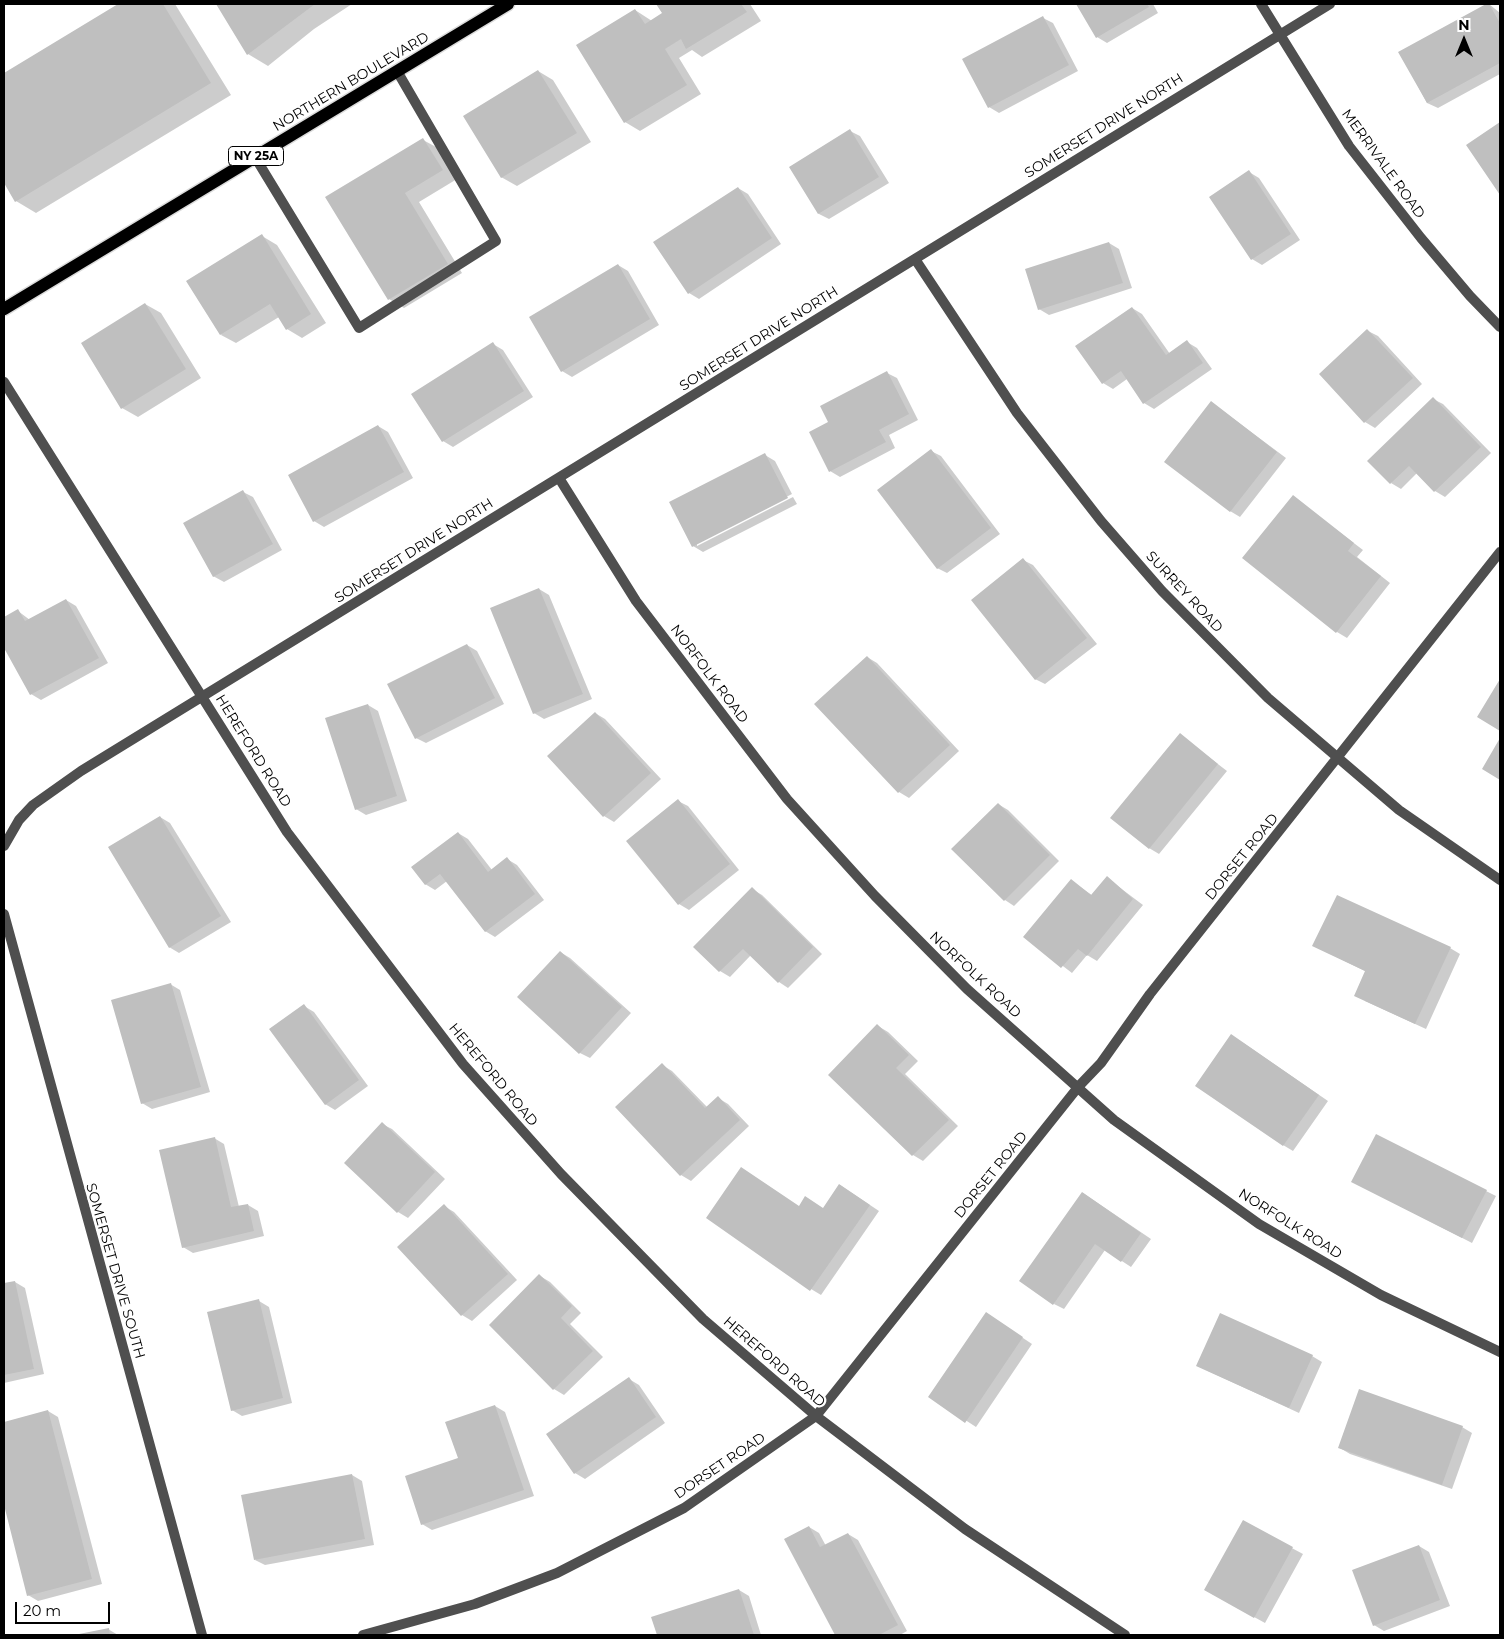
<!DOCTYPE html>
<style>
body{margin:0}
#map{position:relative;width:1504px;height:1639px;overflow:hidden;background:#fff;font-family:Montserrat,sans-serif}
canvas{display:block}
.frame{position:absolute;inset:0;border:5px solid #000;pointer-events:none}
.north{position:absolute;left:1439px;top:15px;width:50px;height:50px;-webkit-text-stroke:4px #fff;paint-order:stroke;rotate:0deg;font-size:14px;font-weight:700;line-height:20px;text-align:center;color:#000}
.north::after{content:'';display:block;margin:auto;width:18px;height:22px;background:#000;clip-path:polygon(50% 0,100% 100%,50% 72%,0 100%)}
.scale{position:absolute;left:15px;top:1602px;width:95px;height:22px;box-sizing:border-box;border:2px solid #000;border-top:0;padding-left:6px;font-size:15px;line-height:18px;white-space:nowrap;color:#000;-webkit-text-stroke:4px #fff;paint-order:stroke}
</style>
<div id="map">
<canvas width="1504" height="1639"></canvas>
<div class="frame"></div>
<div class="north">N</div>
<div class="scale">20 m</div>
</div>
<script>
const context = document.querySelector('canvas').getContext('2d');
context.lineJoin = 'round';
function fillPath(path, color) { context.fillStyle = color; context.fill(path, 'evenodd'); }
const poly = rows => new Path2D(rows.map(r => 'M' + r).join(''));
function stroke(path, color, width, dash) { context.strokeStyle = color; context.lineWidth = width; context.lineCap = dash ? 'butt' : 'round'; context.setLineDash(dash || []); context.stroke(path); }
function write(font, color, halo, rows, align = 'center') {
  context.font = font + ' Montserrat,sans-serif'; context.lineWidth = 4.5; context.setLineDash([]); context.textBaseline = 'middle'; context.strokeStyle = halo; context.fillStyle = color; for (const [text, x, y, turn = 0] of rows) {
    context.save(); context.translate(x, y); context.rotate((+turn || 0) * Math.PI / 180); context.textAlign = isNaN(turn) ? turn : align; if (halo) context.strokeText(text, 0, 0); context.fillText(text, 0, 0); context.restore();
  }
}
fillPath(poly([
 [121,4,175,4,231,95,36,213,16,201,4,180,4,75],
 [217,4,352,4,314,29,268,66,248,54],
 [657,4,750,4,761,21,702,57,692,50,679,58,701,94,640,131,625,122,635,10,652,21,663,14],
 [1077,4,1153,4,1158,13,1107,43,1097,37],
 [1489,4,1500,13,1500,74,1438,108,1427,103,1400,53],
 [1043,18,1053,23,1078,71,999,113,989,107],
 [538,71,553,80,591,142,517,186,501,177],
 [1500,123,1500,192,1468,145],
 [850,131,860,136,889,183,829,219,819,214,790,167],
 [423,140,438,148,457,179,419,202,462,273,404,308,389,299,327,198],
 [1249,172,1259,178,1300,240,1262,265,1252,259],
 [738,188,748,194,781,244,699,299,689,293],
 [262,236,277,245,326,323,302,338,287,329,279,317,236,343,221,335],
 [1109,243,1119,249,1132,288,1049,315,1039,309],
 [618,265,628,271,659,325,572,377,562,371],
 [145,304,161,313,201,378,138,417,122,408],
 [1132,308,1142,314,1170,354,1187,342,1197,348,1212,369,1154,409,1144,403,1127,379,1113,389,1103,383],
 [1368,331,1378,336,1422,384,1375,428,1365,422],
 [493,344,503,350,533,397,453,447,443,441],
 [887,373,897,378,918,420,889,435,895,448,840,477,830,471,830,422],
 [1433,399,1443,404,1491,453,1445,497,1435,491,1417,473,1401,489,1391,483],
 [1211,402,1286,458,1240,517,1230,511],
 [378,426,388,432,413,478,324,527,314,521],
 [931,451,941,456,1000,534,947,573,937,568],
 [765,455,775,461,792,494,697,543,697,546,793,497,797,504,703,552,693,546],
 [243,492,253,497,282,550,224,582,213,576],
 [1293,497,1363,550,1357,557,1390,583,1347,638,1337,632],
 [1023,560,1033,565,1097,644,1045,684,1035,679],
 [539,589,549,595,592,699,544,719,534,713],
 [66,600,76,606,108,663,41,700,31,694,4,645,4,618,18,611,30,620],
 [467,645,477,651,504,704,426,743,416,738],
 [867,657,877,663,959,751,909,798,899,792],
 [368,705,378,711,407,801,366,815,356,809],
 [595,713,605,719,661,779,614,822,604,816],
 [1180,735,1227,771,1159,854,1149,848],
 [678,801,688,806,739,870,689,910,679,904],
 [998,804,1008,810,1059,861,1014,906,1005,900],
 [160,817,170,823,231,922,179,953,169,947],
 [458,833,468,839,492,870,507,859,517,865,544,900,495,937,485,931,447,881,435,890,425,884],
 [1107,878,1143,905,1097,961,1087,955,1072,973,1025,937,1072,881,1093,896],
 [752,889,762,895,822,954,788,988,779,982,751,955,730,977,720,971,695,947],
 [1314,946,1450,948,1460,954,1426,1029,1365,1001,1367,972],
 [560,952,570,958,631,1013,590,1058,580,1053],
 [170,984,180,990,210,1092,152,1109,142,1103],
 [304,1006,314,1012,368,1086,335,1110,325,1104],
 [878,1026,888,1032,918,1061,905,1074,958,1126,923,1161,913,1155,830,1075],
 [1242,1042,1328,1101,1293,1151,1283,1145],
 [662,1065,672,1071,708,1108,718,1098,728,1104,749,1126,691,1181,681,1175],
 [382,1124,392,1129,445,1179,408,1218,398,1212],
 [214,1138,224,1144,239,1207,248,1205,258,1211,264,1236,193,1253,183,1247],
 [840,1185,879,1211,821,1295,811,1289,799,1207,823,1209],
 [1363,1187,1486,1191,1496,1196,1472,1243],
 [1083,1193,1151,1239,1131,1267,1105,1250,1064,1309,1054,1304],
 [444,1206,454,1212,517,1280,472,1321,462,1315,399,1247],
 [540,1276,550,1282,581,1313,570,1324,603,1357,564,1395,554,1389,490,1325],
 [15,1282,25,1288,44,1374,4,1383,4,1285],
 [259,1301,269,1307,292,1403,242,1416,232,1410],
 [996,1320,1032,1344,976,1427,930,1397],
 [1312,1356,1322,1362,1299,1413,1208,1371],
 [629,1379,639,1385,665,1423,585,1479,575,1473],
 [495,1406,505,1412,534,1496,432,1530,422,1524,459,1459],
 [48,1411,58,1417,102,1584,38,1601,28,1595,4,1500,4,1423],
 [1462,1427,1472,1433,1452,1489,1350,1454,1340,1448],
 [352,1475,362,1481,374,1545,265,1565,255,1560],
 [1243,1522,1303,1554,1265,1623,1205,1590],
 [809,1527,819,1533,826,1546,848,1534,858,1540,907,1631,900,1635,837,1635,785,1539],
 [1419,1546,1429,1552,1450,1606,1384,1631,1374,1625],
 [739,1590,749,1596,761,1635,658,1635,653,1618],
 [108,1629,118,1635,81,1635]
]), '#0003');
fillPath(poly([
 [118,4,163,4,211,83,15,202,4,183,4,73],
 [216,4,315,4,247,55],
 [656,4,741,4,747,12,686,49,681,39,665,49,687,85,624,123,576,45,635,9,645,24,662,13],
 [1076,4,1147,4,1149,7,1096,38],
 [1486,4,1489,4,1500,23,1500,63,1427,103,1398,52],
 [1043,16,1069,65,988,108,962,59],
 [538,70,577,133,501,178,463,116],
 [1500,122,1500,195,1466,145],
 [850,129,879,177,818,214,789,167],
 [423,138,443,170,405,193,448,264,388,300,325,197],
 [1249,170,1291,234,1251,260,1209,197],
 [738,187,772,238,688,294,653,242],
 [262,234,311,314,286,330,270,304,220,335,186,281],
 [1109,242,1123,283,1038,310,1025,269],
 [618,264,650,319,561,372,529,317],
 [145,303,186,369,121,409,81,343],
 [1132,307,1166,355,1187,340,1203,363,1143,404,1121,371,1102,384,1075,346],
 [1367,329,1413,378,1364,423,1319,374],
 [493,342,524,391,442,442,411,394],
 [887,371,909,414,879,430,886,442,829,472,809,432,828,422,820,406],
 [1433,397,1481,447,1434,492,1409,466,1390,484,1367,461],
 [1211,401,1277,452,1230,512,1164,462],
 [378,425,404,472,313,522,288,475],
 [931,449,991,528,937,569,877,490],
 [765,453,788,498,692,547,669,502],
 [243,490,273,544,213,577,183,523],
 [1293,495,1354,543,1348,551,1381,576,1336,633,1242,558],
 [1023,558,1087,638,1035,680,971,600],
 [539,588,583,694,533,714,490,608],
 [66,599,99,658,30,695,4,648,4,617,18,609,25,621],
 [467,644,495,698,415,739,387,684],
 [867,656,950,745,898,793,814,704],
 [1500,679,1500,731,1477,717],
 [368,704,397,796,355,810,325,718],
 [595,712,651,773,603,817,547,756],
 [1180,733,1218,764,1149,849,1110,818],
 [1500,738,1500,780,1482,769],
 [678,799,730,864,678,905,626,841],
 [998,803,1050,855,1004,901,951,849],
 [160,816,221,916,169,948,108,847],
 [458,832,488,872,507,857,535,894,485,932,440,874,425,885,411,867],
 [1107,876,1133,899,1087,956,1078,949,1061,968,1023,937,1071,879,1091,895],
 [752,887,813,947,778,983,743,949,719,972,693,947],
 [1337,895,1451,947,1415,1024,1354,996,1365,971,1312,946],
 [560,951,622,1007,579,1054,517,997],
 [171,983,201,1087,141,1104,111,1000],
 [304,1004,359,1080,325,1105,269,1029],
 [877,1024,909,1055,896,1068,949,1120,912,1156,828,1075],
 [1231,1034,1319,1095,1283,1146,1195,1086],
 [662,1063,705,1108,718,1096,740,1120,680,1176,615,1107],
 [382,1122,435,1172,397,1213,344,1163],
 [1376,1134,1487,1190,1462,1238,1351,1182],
 [215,1137,231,1207,248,1204,254,1231,182,1248,159,1150],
 [741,1167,799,1206,805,1196,823,1208,839,1184,870,1205,810,1291,706,1218],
 [1082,1192,1141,1233,1121,1262,1095,1244,1053,1305,1019,1281],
 [444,1204,508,1274,461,1316,397,1247],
 [539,1274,572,1306,561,1318,593,1351,553,1390,489,1325],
 [15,1281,34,1369,4,1375,4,1283],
 [259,1299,283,1398,231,1411,207,1312],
 [986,1312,1023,1337,965,1423,928,1397],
 [1220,1313,1313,1355,1289,1408,1196,1366],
 [629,1377,656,1417,574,1474,546,1434],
 [1359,1389,1463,1426,1442,1485,1338,1448],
 [495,1405,524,1490,421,1525,405,1476,458,1458,445,1422],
 [48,1410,92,1579,27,1596,4,1505,4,1422],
 [352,1474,365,1539,254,1560,241,1495],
 [1243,1520,1293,1547,1254,1618,1204,1590],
 [809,1526,820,1547,848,1533,898,1625,879,1635,835,1635,784,1539],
 [1419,1545,1440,1600,1373,1626,1352,1570],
 [739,1589,754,1635,657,1635,651,1617],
 [109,1628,110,1635,79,1635,79,1634]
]), '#bfbfbf');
const primary = poly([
 [4,309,508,4]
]);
stroke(primary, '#dbdbdb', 15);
stroke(poly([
 [255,157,359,328,496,241,397,71]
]), '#4f4f4f', 10);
stroke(poly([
 [1261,4,1349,146,1421,238,1470,296,1500,327],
 [915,259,1017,413,1101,521,1162,591,1268,698,1399,810,1500,880],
 [4,382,287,832,463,1064,561,1174,703,1319,816,1416,965,1529,1125,1635],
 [559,478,636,601,787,799,875,896,967,989,1114,1120,1259,1224,1381,1295,1500,1352],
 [4,846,19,820,33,805,81,771,1330,4],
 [4,914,202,1635],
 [363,1635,475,1604,557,1573,684,1508,816,1416,1079,1086,1101,1063,1150,994,1500,552]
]), '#4f4f4f', 10);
stroke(primary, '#000', 12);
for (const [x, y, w] of [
 [256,156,55]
]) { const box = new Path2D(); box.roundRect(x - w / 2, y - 9.5, w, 19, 4); context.fillStyle = '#fff'; context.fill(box); stroke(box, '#000', 1); }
write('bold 12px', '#000', null, [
 ["NY 25A",256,156]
]);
write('14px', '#000', '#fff', [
 ["NORTHERN BOULEVARD",351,82,-31],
 ["SOMERSET DRIVE NORTH",1104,126,-32],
 ["MERRIVALE ROAD",1383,164,54],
 ["SOMERSET DRIVE NORTH",759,339,-32],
 ["SOMERSET DRIVE NORTH",414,551,-32],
 ["SURREY ROAD",1184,592,47],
 ["NORFOLK ROAD",709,674,53],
 ["HEREFORD ROAD",253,751,58],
 ["DORSET ROAD",1242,857,-51],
 ["NORFOLK ROAD",975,975,43],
 ["HEREFORD ROAD",493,1075,50],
 ["DORSET ROAD",991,1175,-51],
 ["NORFOLK ROAD",1290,1224,32],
 ["SOMERSET DRIVE SOUTH",115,1271,74],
 ["HEREFORD ROAD",774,1362,41],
 ["DORSET ROAD",720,1466,-34]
]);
</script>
